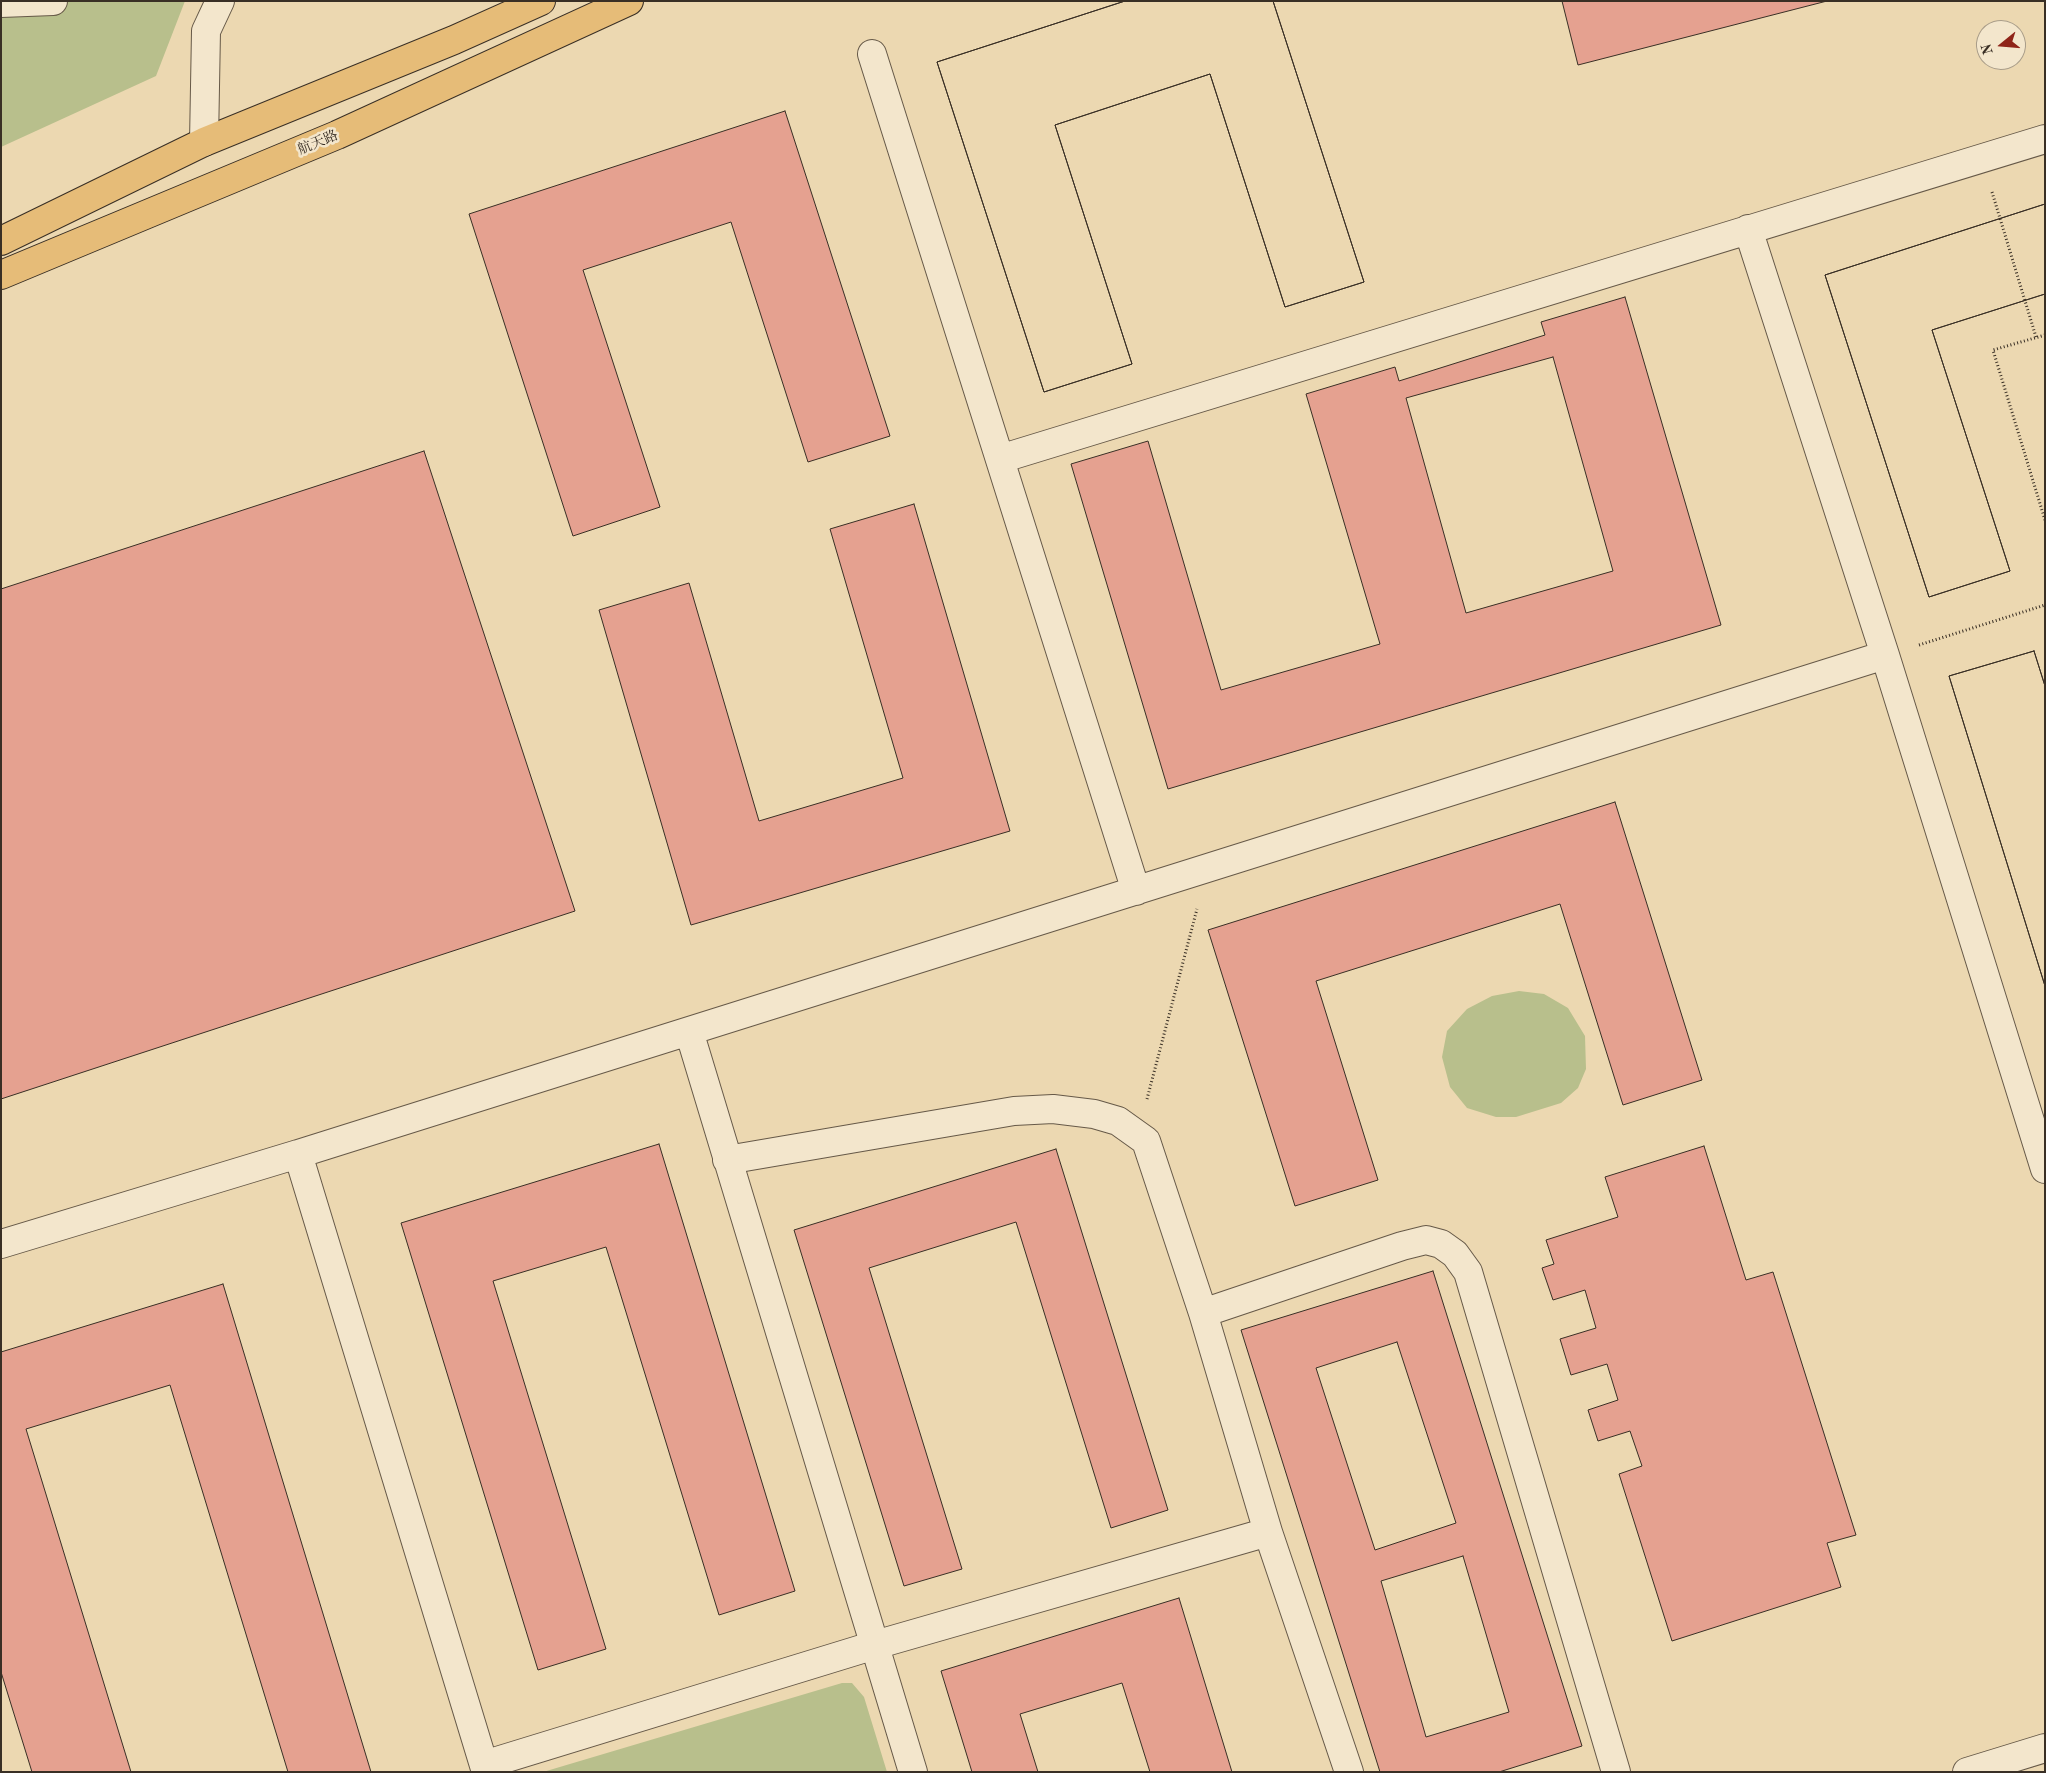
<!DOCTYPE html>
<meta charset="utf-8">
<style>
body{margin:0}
#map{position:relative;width:2046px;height:1773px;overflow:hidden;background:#ecd8b1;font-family:"Old Standard TT",serif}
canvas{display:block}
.frame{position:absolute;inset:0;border:2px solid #392f25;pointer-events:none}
.north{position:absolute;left:1976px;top:20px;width:50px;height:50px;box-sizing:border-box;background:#f3e6cc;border:1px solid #a99d89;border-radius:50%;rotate:253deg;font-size:14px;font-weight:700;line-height:20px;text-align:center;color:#392f25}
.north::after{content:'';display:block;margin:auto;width:18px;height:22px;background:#8f2418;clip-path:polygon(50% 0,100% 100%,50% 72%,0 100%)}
</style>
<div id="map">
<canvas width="2046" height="1773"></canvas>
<div class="frame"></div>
<div class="north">N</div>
</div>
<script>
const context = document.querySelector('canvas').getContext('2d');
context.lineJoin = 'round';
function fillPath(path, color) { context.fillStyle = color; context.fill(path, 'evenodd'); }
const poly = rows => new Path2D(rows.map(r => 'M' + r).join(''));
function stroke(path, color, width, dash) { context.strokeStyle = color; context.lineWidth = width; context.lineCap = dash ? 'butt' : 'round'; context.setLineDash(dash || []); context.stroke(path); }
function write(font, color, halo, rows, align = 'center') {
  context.font = font + ' "Old Standard TT","Noto Serif SC",serif'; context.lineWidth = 5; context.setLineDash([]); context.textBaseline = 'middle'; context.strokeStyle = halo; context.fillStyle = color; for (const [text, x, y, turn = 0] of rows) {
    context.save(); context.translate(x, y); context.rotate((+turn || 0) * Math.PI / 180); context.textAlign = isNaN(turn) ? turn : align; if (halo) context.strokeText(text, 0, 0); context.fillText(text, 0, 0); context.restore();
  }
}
fillPath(poly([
 [1,1,185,1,156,76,1,147],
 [1519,991,1544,994,1568,1008,1585,1036,1586,1069,1578,1088,1561,1103,1516,1117,1496,1117,1467,1108,1450,1087,1442,1057,1447,1031,1467,1009,1492,996],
 [842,1683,852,1683,864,1697,887,1772,543,1772]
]), '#b8bf8c');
const building = poly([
 [1125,1,1273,1,1364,282,1285,307,1210,74,1055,125,1132,364,1044,392,937,62,1125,1],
 [1125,1,1273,1,1364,282,1285,307,1210,74,1055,125,1132,364,1044,392,937,62,1125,1],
 [1562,1,1827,1,1578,65,1562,1],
 [785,111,890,436,808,462,731,222,583,270,660,507,573,536,469,214,785,111],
 [2045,204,2045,294,1932,330,2010,571,1929,597,1825,275,2045,204],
 [2045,204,2045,294,1932,330,2010,571,1929,597,1825,275,2045,204],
 [1625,297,1721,625,1168,789,1071,464,1148,441,1221,690,1380,644,1306,394,1395,367,1399,381,1545,335,1541,322,1625,297],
 [1553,357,1613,571,1466,613,1406,398,1553,357],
 [424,451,575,911,1,1099,1,589,424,451],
 [914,504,1010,831,691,925,599,610,689,583,759,821,903,778,830,529,914,504],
 [2034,651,2045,686,2045,986,1949,676,2034,651],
 [2034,651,2045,686,2045,986,1949,676,2034,651],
 [1615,802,1702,1080,1623,1105,1560,904,1316,981,1378,1180,1295,1206,1208,930,1615,802],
 [659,1144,795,1591,719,1615,606,1247,493,1281,606,1649,538,1670,401,1223,659,1144],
 [1704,1146,1746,1280,1773,1272,1856,1535,1827,1543,1841,1587,1672,1641,1619,1474,1642,1466,1630,1431,1598,1441,1588,1410,1618,1400,1607,1364,1571,1375,1560,1339,1596,1328,1585,1290,1553,1300,1542,1268,1554,1264,1546,1240,1618,1217,1605,1177,1704,1146],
 [1056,1149,1168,1510,1111,1528,1016,1222,869,1268,962,1569,904,1586,794,1230,1056,1149],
 [1433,1271,1582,1746,1499,1772,1380,1772,1241,1330,1433,1271],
 [1397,1342,1456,1523,1375,1550,1316,1368,1397,1342],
 [1463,1556,1509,1712,1426,1737,1381,1581,1463,1556],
 [223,1284,371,1772,288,1772,170,1385,26,1429,131,1772,32,1772,1,1672,1,1352,223,1284],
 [1179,1598,1232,1772,1150,1772,1122,1683,1020,1714,1038,1772,972,1772,941,1671,1179,1598]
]);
fillPath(building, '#e5a190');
stroke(building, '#392f25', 1);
const minor = poly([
 [1,3,53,1],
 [872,54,1136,891],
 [204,142,206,31,220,1],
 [1748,229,1885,655,2045,1169],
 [1000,459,2045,139],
 [689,1031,1885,655],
 [298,1154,689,1031,913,1772],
 [727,1160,1014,1111,1053,1109,1094,1114,1118,1121,1146,1141,1203,1313,1268,1532,1349,1772],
 [1,1244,298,1154,486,1772],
 [1203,1313,1402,1246,1426,1240,1441,1244,1455,1254,1468,1272,1616,1772],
 [484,1765,875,1645,1268,1532],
 [1967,1772,2045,1748]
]);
const major = poly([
 [1,241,204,142,454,40,541,1],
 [1,275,337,135,629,1]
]);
stroke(minor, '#665948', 30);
stroke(major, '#392f25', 30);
stroke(poly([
 [1992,192,2036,337],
 [2045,335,1993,350,2045,520],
 [1919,645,2045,605],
 [1147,1099,1197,909]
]), '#392f25', 3, [1, 2.5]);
stroke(minor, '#f3e6cc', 28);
stroke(major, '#e6bc78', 28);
write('14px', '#392f25', '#f3e6cc', [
 ["航天路",318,143,-23]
]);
</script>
